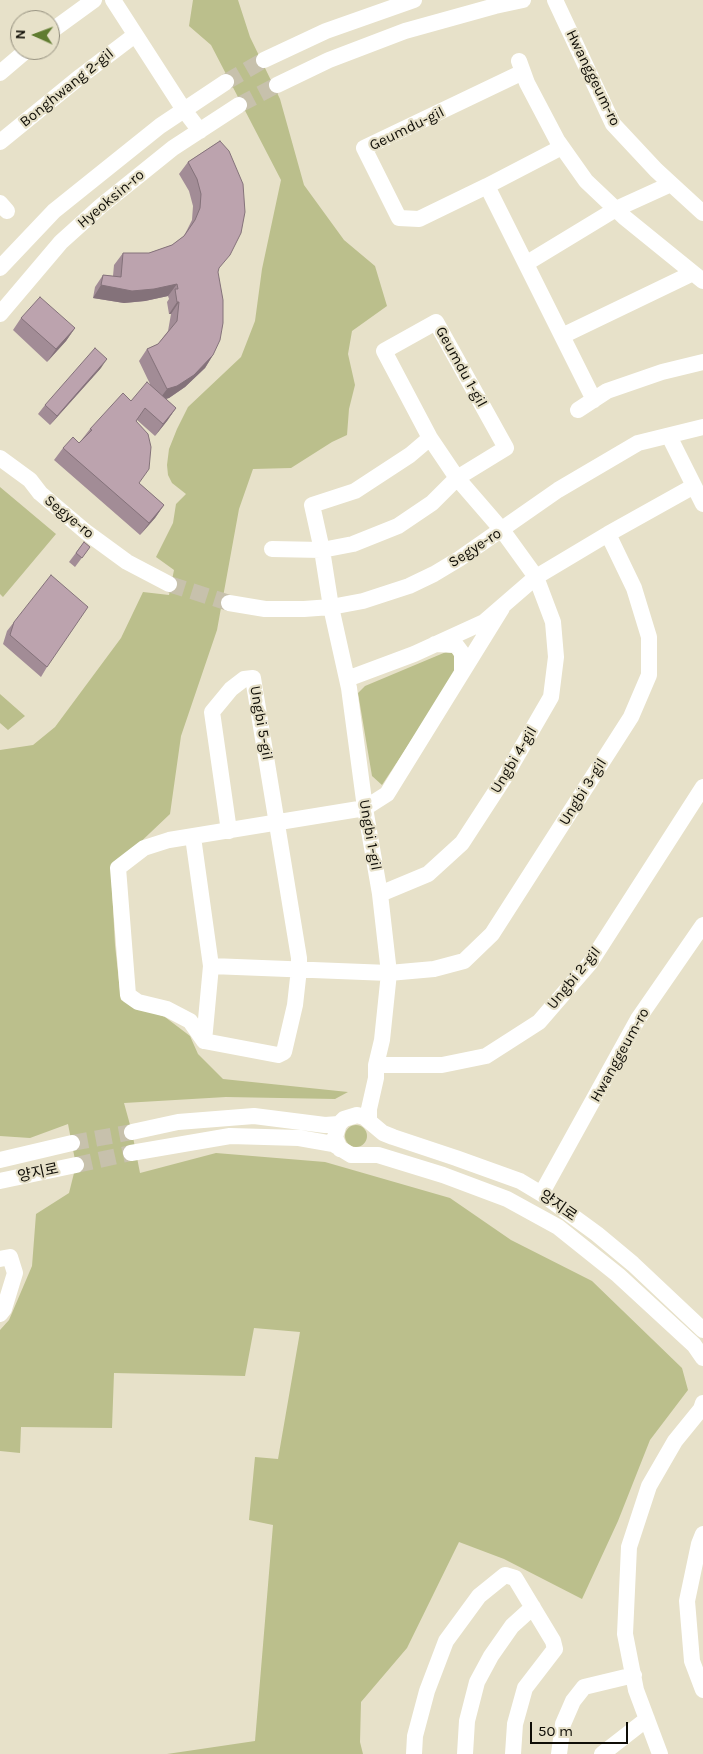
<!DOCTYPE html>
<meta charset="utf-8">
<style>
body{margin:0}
#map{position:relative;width:703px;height:1754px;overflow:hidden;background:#e7e1c9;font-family:Karla,sans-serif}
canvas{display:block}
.north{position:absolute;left:10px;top:10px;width:50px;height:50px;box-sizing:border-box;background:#e7e1c9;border:1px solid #918c7b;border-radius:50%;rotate:272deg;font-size:14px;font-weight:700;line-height:20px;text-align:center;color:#0f0d06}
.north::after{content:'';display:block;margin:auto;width:18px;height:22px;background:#607c30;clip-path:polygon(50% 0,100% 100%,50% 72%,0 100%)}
.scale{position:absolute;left:530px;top:1722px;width:98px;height:22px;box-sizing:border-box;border:2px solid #0f0d06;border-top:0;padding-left:6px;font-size:15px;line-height:18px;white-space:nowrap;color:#0f0d06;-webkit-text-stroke:4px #e7e1c9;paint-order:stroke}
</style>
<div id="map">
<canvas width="703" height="1754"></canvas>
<div class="north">N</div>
<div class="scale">50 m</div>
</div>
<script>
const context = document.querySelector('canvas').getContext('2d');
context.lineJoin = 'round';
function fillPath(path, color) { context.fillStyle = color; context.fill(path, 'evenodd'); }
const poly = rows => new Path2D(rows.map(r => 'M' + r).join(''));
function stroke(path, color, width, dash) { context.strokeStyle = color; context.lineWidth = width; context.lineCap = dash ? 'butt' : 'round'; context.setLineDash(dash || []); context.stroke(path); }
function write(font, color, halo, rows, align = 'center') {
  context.font = font + ' Karla,"Noto Sans KR",sans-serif'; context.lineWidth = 4.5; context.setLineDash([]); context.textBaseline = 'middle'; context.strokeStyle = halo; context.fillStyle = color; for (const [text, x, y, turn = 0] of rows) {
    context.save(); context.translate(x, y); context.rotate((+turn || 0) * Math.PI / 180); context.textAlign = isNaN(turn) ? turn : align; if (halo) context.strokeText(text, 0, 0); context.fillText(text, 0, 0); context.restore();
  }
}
fillPath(poly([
 [193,0,238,0,250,37,280,99,304,185,344,240,375,266,387,306,352,331,348,354,355,385,349,409,347,435,332,442,291,468,253,469,239,509,217,630,181,736,170,814,111,870,115,945,121,1000,165,1017,190,1036,198,1054,223,1079,348,1092,335,1099,226,1097,124,1103,132,1132,140,1173,216,1153,325,1162,450,1198,511,1240,592,1281,682,1368,688,1390,650,1440,618,1521,582,1599,504,1559,459,1542,407,1648,361,1702,360,1742,363,1754,167,1754,255,1741,273,1525,249,1520,255,1457,278,1459,300,1332,254,1328,245,1376,114,1373,112,1428,21,1427,20,1453,0,1451,0,1330,9,1320,32,1266,36,1214,69,1193,76,1165,68,1124,30,1138,0,1136,0,750,33,745,55,727,121,638,143,592,169,595,174,570,156,557,173,523,176,504,186,494,172,483,168,475,167,465,169,449,177,429,188,407,241,357,255,321,262,269,281,180,211,45,189,26],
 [0,487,56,534,3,597,0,594],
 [446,652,452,653,458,663,455,674,382,785,372,776,358,693,365,686],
 [0,694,25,716,8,730,0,723],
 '345 1136a11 11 0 1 1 22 0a11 11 0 1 1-22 0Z'
]), '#bbbf8c');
stroke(poly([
 [226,82,264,60],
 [239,105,277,85],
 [169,584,229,603],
 [72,1143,132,1132],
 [76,1165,131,1153]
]), '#c7c1ac', 16, [16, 8]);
stroke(poly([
 [113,0,184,110,200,131],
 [555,0,613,124,656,170,703,213],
 [50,32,94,0],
 [264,60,326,31,414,0],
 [519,61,527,83,557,140,586,181,624,217,703,281],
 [523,72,364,148,399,218,419,219,487,186,562,147],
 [0,73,27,50],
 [277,85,329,60,405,31,495,6,523,0],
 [0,142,81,76,135,35],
 [487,186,594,400],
 [0,203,7,211],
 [527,263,616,209,671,184],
 [0,268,54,211,160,126,226,82],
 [0,314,61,242,101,206,173,148,239,105],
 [562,336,693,273],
 [578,410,607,391,662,372,703,362],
 [669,436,703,504],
 [0,458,30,480,40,493,86,532,127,562,169,584],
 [272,549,322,550,353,544,398,526,432,503,457,478,506,448,436,322,384,351,430,438,457,478,502,530,536,577,553,622,556,657,551,697,503,780,462,843,428,874,380,894],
 [229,603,265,609,304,609,331,607,363,601,409,586,434,574,459,559,558,490,638,443,703,427],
 [435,644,456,645,462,653,462,671],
 [347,679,414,654,484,622,536,577,608,534,694,486],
 [193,837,211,966,204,1041],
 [211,966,389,973,434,969,464,961,492,934,631,717,649,675,649,637,634,588,608,534],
 [204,1041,190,1021,167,1009,138,1002,128,995,118,868,144,848,169,840,365,808,387,794,502,608],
 [204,1041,278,1055,284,1052,295,1005,299,969,299,958,253,678,244,679,231,689,212,712,229,831],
 [376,1065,442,1065,486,1056,539,1022,590,963,703,787],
 [369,1120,369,1109,376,1078,376,1065,382,1040,389,973,380,894,365,808,349,688,331,607,322,550,312,505,355,491,410,455,430,438],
 [132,1132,178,1122,254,1116,325,1125,339,1124],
 [340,1149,335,1137,339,1124,344,1119,357,1115,364,1117,383,1133,393,1137,456,1158,520,1181,545,1196,597,1234,633,1264,703,1330],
 [131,1153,230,1136,299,1138,333,1144,351,1155,378,1155,443,1175,507,1199,558,1227,618,1275,694,1345,703,1358],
 [0,1160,72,1143],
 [0,1181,76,1165],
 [544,1189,638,1019,703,925],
 [0,1259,10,1257,15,1273,4,1309,0,1314],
 [703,1534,699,1544,687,1601,692,1661,703,1690],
 [414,1754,415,1736,427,1691,446,1641,479,1596,505,1575,515,1578,553,1641,555,1649,525,1688,515,1724,513,1754],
 [465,1754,467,1721,477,1682,491,1656,512,1626,533,1607],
 [559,1754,563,1724,573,1701,584,1687,634,1675],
 [602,1754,647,1719],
 [660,1754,636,1690,625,1634,629,1547,649,1486,675,1441,701,1409,703,1403]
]), '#fff', 16);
fillPath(poly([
 [220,141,213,355,205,368,185,387,169,398,166,399,176,408,167,421,155,436,137,420,136,421,139,483,164,505,155,518,140,535,54,460,63,448,79,443,90,429,131,401,150,384,139,361,147,349,158,344,168,331,171,314,169,314,167,302,169,299,168,296,145,301,124,303,93,298,95,287,103,275,113,276,114,265,123,253,149,253,172,245,184,236,192,220,193,206,189,191,179,174,188,162],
 [21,318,75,328,66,341,47,362,13,330],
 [101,368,50,425,38,414,45,405],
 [84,542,90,547,75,567,69,562],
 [14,622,47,667,41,677,3,644,7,631]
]), '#a28c96');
fillPath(poly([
 [177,284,168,296,145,301,124,303,93,298,101,285],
 [177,302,179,302,171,314,169,314],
 [75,328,66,341,47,362,56,349],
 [213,355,205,368,185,387,169,398,158,401,167,389],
 [107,359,101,368,50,425,57,416],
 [176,408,167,421,155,436,163,424],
 [164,505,155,518,140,535,149,523]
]), '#84727a');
const building = poly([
 [220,141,229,151,243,184,245,212,241,233,230,255,219,268,218,272,223,300,223,323,220,340,213,355,194,375,177,386,167,389,147,349,158,344,177,321,179,302,177,302,175,289,178,289,177,284,154,289,132,291,101,285,103,275,121,277,123,253,149,253,172,245,184,236,195,220,200,208,201,194,197,179,188,162,220,141],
 [40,297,75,328,56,349,21,318,40,297],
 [95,348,107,359,57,416,45,405,95,348],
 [147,382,176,408,163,424,145,408,136,421,148,434,151,447,149,469,139,483,164,505,149,523,63,448,73,437,79,443,92,430,90,429,123,393,131,401,147,382],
 [84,542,90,547,82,558,76,553,84,542],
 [51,575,88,607,47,667,10,635,14,622,51,575]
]);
fillPath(building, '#bca3ae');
stroke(building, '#84727a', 1);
write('15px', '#0f0d06', '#e7e1c9', [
 ["Hwanggeum-ro",593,78,64],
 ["Bonghwang 2-gil",67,88,-39],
 ["Geumdu-gil",407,129,-26],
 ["Hyeoksin-ro",111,199,-40],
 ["Geumdu 1-gil",461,367,61],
 ["Segye-ro",69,517,39],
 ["Segye-ro",475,548,-33],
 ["Ungbi 5-gil",261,723,80],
 ["Ungbi 4-gil",514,760,-59],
 ["Ungbi 3-gil",583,792,-58],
 ["Ungbi 1-gil",370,835,80],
 ["Ungbi 2-gil",574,978,-51],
 ["Hwanggeum-ro",620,1055,-61],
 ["양지로",38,1173,-12],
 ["양지로",558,1206,35]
]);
</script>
